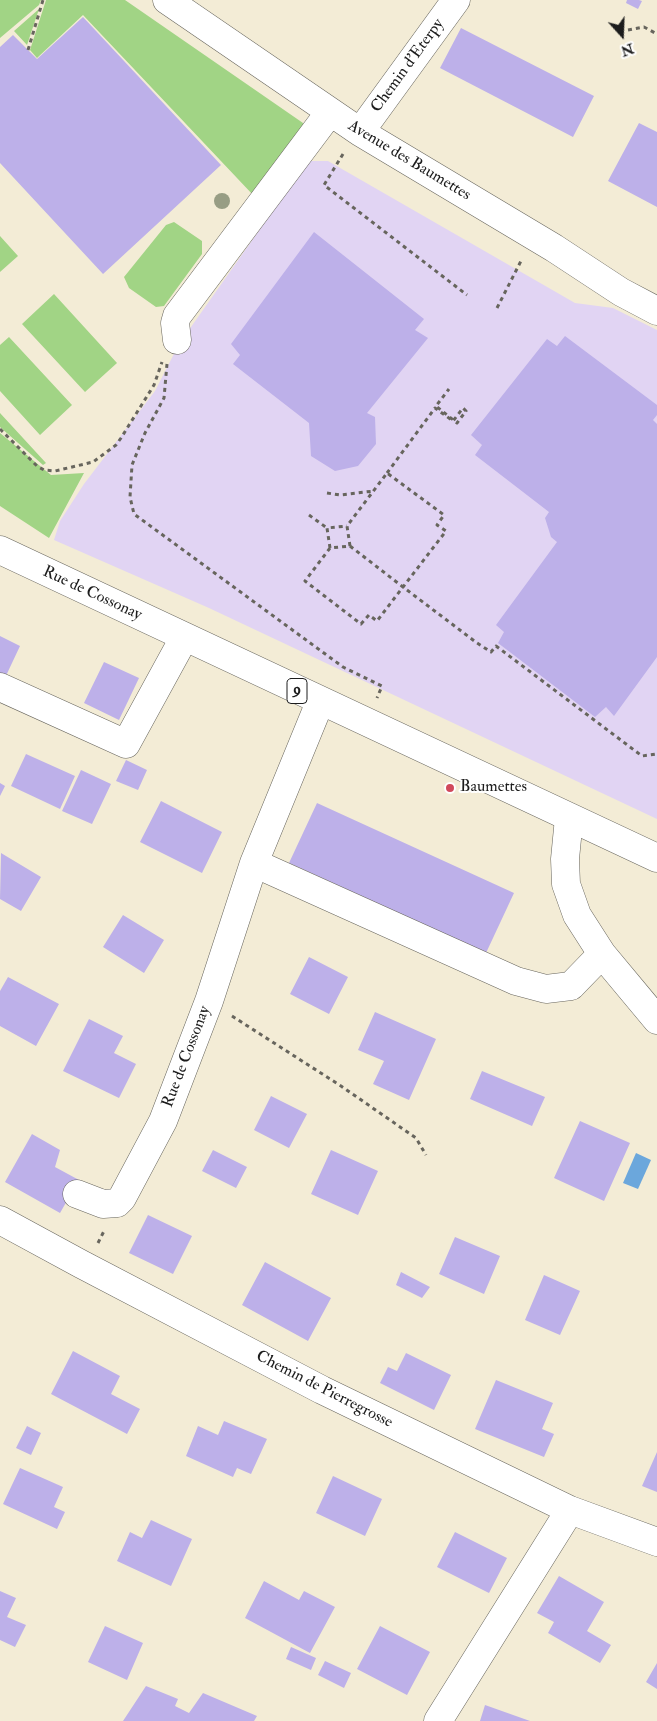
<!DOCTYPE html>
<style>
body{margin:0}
#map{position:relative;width:657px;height:1721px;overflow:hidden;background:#f3ecd6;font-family:"IM FELL Double Pica",serif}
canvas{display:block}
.north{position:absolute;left:597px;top:10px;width:50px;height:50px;-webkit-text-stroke:4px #fff;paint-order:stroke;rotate:160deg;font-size:14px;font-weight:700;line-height:20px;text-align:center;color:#1c1c1c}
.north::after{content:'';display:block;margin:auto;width:18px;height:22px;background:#1c1c1c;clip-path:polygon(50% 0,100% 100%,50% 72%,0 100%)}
</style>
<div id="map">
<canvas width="657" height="1721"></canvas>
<div class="north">N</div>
</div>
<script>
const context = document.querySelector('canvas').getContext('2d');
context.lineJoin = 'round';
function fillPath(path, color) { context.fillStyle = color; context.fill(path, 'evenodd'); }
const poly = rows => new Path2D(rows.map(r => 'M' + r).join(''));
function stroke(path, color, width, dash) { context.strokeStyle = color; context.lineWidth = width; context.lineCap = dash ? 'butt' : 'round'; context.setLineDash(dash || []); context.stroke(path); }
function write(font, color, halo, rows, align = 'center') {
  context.font = font + ' "IM FELL Double Pica",serif'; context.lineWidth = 4; context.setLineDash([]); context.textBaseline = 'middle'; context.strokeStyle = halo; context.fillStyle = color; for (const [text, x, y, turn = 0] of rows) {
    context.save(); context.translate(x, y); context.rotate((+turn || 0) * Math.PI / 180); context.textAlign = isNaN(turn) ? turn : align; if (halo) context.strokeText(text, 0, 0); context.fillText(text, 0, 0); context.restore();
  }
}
fillPath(poly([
 [308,161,328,161,575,303,613,308,657,330,657,819,209,608,54,540,60,521,84,484,155,391,179,344]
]), '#e1d4f3');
fillPath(poly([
 [0,0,41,0,39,5,0,38],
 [46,0,125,0,303,123,304,127,254,196,83,15,37,58,30,50],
 [39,9,27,45,14,31],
 [174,222,202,241,202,254,164,306,156,307,129,288,124,277,166,225],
 [0,236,18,256,0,272],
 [54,294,117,363,85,392,22,324],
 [9,337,72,405,40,435,0,391,0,345],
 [0,413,46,463,43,465,0,427],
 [0,433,51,475,84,473,49,538,0,506]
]), '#a1d485');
fillPath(poly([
 [636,1153,651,1160,638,1189,623,1183]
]), '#6ba7dc');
fillPath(poly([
 [627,0,639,0,642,1,638,9,626,3],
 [83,17,221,165,103,274,0,163,0,47,13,35,37,59],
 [461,28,594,96,573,137,440,68],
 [639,123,657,132,657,207,608,181],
 [314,232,424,319,415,330,428,338,367,413,375,417,376,444,358,466,335,471,311,456,309,423,233,364,240,355,231,344],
 [565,336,657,405,657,415,653,420,657,424,657,657,614,716,606,707,595,717,498,643,504,632,496,625,557,542,551,537,545,518,549,512,475,455,482,445,471,435,547,339,557,346],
 [0,636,20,646,4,680,0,678],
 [104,662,139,678,119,720,84,703],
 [26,754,75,776,60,809,11,786],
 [126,760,147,770,138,790,116,781],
 [81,770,111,784,92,824,62,811],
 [0,783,5,786,0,796],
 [161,801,222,832,202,873,140,842],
 [317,803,514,893,486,953,289,863],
 [1,853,41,877,21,911,0,899],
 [123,915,164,940,144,973,103,947],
 [309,957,348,977,329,1014,290,994],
 [8,977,59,1004,36,1046,0,1026,0,991],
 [375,1012,436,1039,409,1100,373,1084,384,1061,358,1050],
 [89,1019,123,1036,114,1053,136,1064,119,1098,63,1071],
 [482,1071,545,1097,532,1126,470,1099],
 [271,1096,307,1114,289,1148,254,1130],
 [580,1121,630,1143,604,1201,554,1178],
 [32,1134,60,1150,55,1167,79,1180,60,1213,5,1182],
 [213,1150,247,1167,236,1188,202,1171],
 [331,1150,378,1171,358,1215,311,1194],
 [148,1215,192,1236,173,1274,129,1253],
 [455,1237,500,1256,484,1294,439,1274],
 [265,1262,331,1298,308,1341,242,1305],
 [401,1272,430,1287,422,1298,396,1285],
 [544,1275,580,1291,560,1335,525,1320],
 [73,1351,120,1376,111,1394,140,1409,127,1434,51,1394],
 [406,1353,451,1375,434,1410,380,1383,388,1367,397,1371],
 [496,1380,553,1403,542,1429,554,1434,544,1457,475,1429],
 [224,1421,267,1439,251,1474,237,1468,233,1477,186,1456,198,1426,218,1435],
 [27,1426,41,1433,31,1455,16,1448],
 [657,1452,657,1492,642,1486],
 [20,1468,63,1487,54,1507,65,1512,57,1529,3,1504],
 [333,1476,382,1499,365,1536,316,1513],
 [151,1520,192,1539,171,1586,117,1561,130,1532,142,1538],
 [455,1532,507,1558,489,1593,437,1567],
 [559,1576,604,1602,587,1631,611,1645,600,1663,548,1633,554,1622,537,1613],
 [264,1581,299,1600,304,1591,335,1607,310,1653,245,1618],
 [0,1591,16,1598,7,1617,26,1625,15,1647,0,1640],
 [105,1626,143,1643,127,1680,88,1662],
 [380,1626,430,1652,407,1695,357,1669],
 [291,1647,316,1658,311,1670,286,1659],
 [325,1661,351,1673,344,1688,318,1675],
 [657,1663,657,1689,646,1682],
 [146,1686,178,1699,175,1706,189,1713,203,1693,257,1716,254,1721,123,1721],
 [485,1705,530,1721,480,1721]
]), '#bdb0e9');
const minor = poly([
 [167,0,360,132,554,248,621,292,657,311],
 [360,132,456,0],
 [177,340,175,323,177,316,330,112],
 [0,687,126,744,184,638],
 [569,818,565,859,566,884,577,915,602,954,657,1020],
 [254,863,516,981,546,989,571,986,602,954],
 [77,1194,103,1204,117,1203,122,1198,163,1121,209,1001,254,863,320,702],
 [0,1220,81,1264,322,1390,570,1510,657,1542],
 [438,1721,570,1510]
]);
const major = poly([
 [0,550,657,858]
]);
stroke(minor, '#67655d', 29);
stroke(major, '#67655d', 29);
stroke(poly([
 [628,30,644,27,657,34],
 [28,50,43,0],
 [343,154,324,185,467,295],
 [497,308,522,259],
 [167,364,164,398,145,433,132,465,130,497,134,514,343,667,382,686,377,698],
 [0,429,37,466,44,470,55,471,93,462,116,445,121,438,154,385,162,362],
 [387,473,435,408,453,421,463,408,466,411,457,423,436,406,449,389],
 [327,493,340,495,374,491],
 [309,515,327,528],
 [350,546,347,526,387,473,444,515,437,525,446,531,403,587,377,621,369,615,361,624,305,581,330,548,350,546,403,587,477,643,491,652,496,646,642,756,657,754],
 [330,548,327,528,347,526],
 [232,1016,341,1086,416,1138,426,1155],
 [98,1243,104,1231]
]), '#67655d', 3, [4, 4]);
stroke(minor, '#fff', 28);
stroke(major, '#fff', 28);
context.fillStyle = '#979d84';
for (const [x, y] of [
 [222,201]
]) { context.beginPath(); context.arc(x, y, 8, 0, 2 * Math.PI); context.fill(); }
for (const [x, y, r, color] of [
 [450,788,5,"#d1495b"]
]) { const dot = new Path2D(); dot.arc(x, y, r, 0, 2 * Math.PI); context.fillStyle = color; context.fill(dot); stroke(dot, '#fff', 2); }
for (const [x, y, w] of [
 [297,691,20]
]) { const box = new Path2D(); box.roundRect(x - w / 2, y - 12.5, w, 25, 4); context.fillStyle = '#fff'; context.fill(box); stroke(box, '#1c1c1c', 1); }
write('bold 15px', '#1c1c1c', null, [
 ["9",297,691]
]);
write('16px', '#1c1c1c', '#fff', [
 ["Chemin d'Eterpy",408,66,-54],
 ["Avenue des Baumettes",409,161,31],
 ["Rue de Cossonay",92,594,25],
 ["Rue de Cossonay",187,1057,-69],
 ["Chemin de Pierregrosse",324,1390,27]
]);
write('16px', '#1c1c1c', '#fff', [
 ["Baumettes",460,788]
], 'left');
</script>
